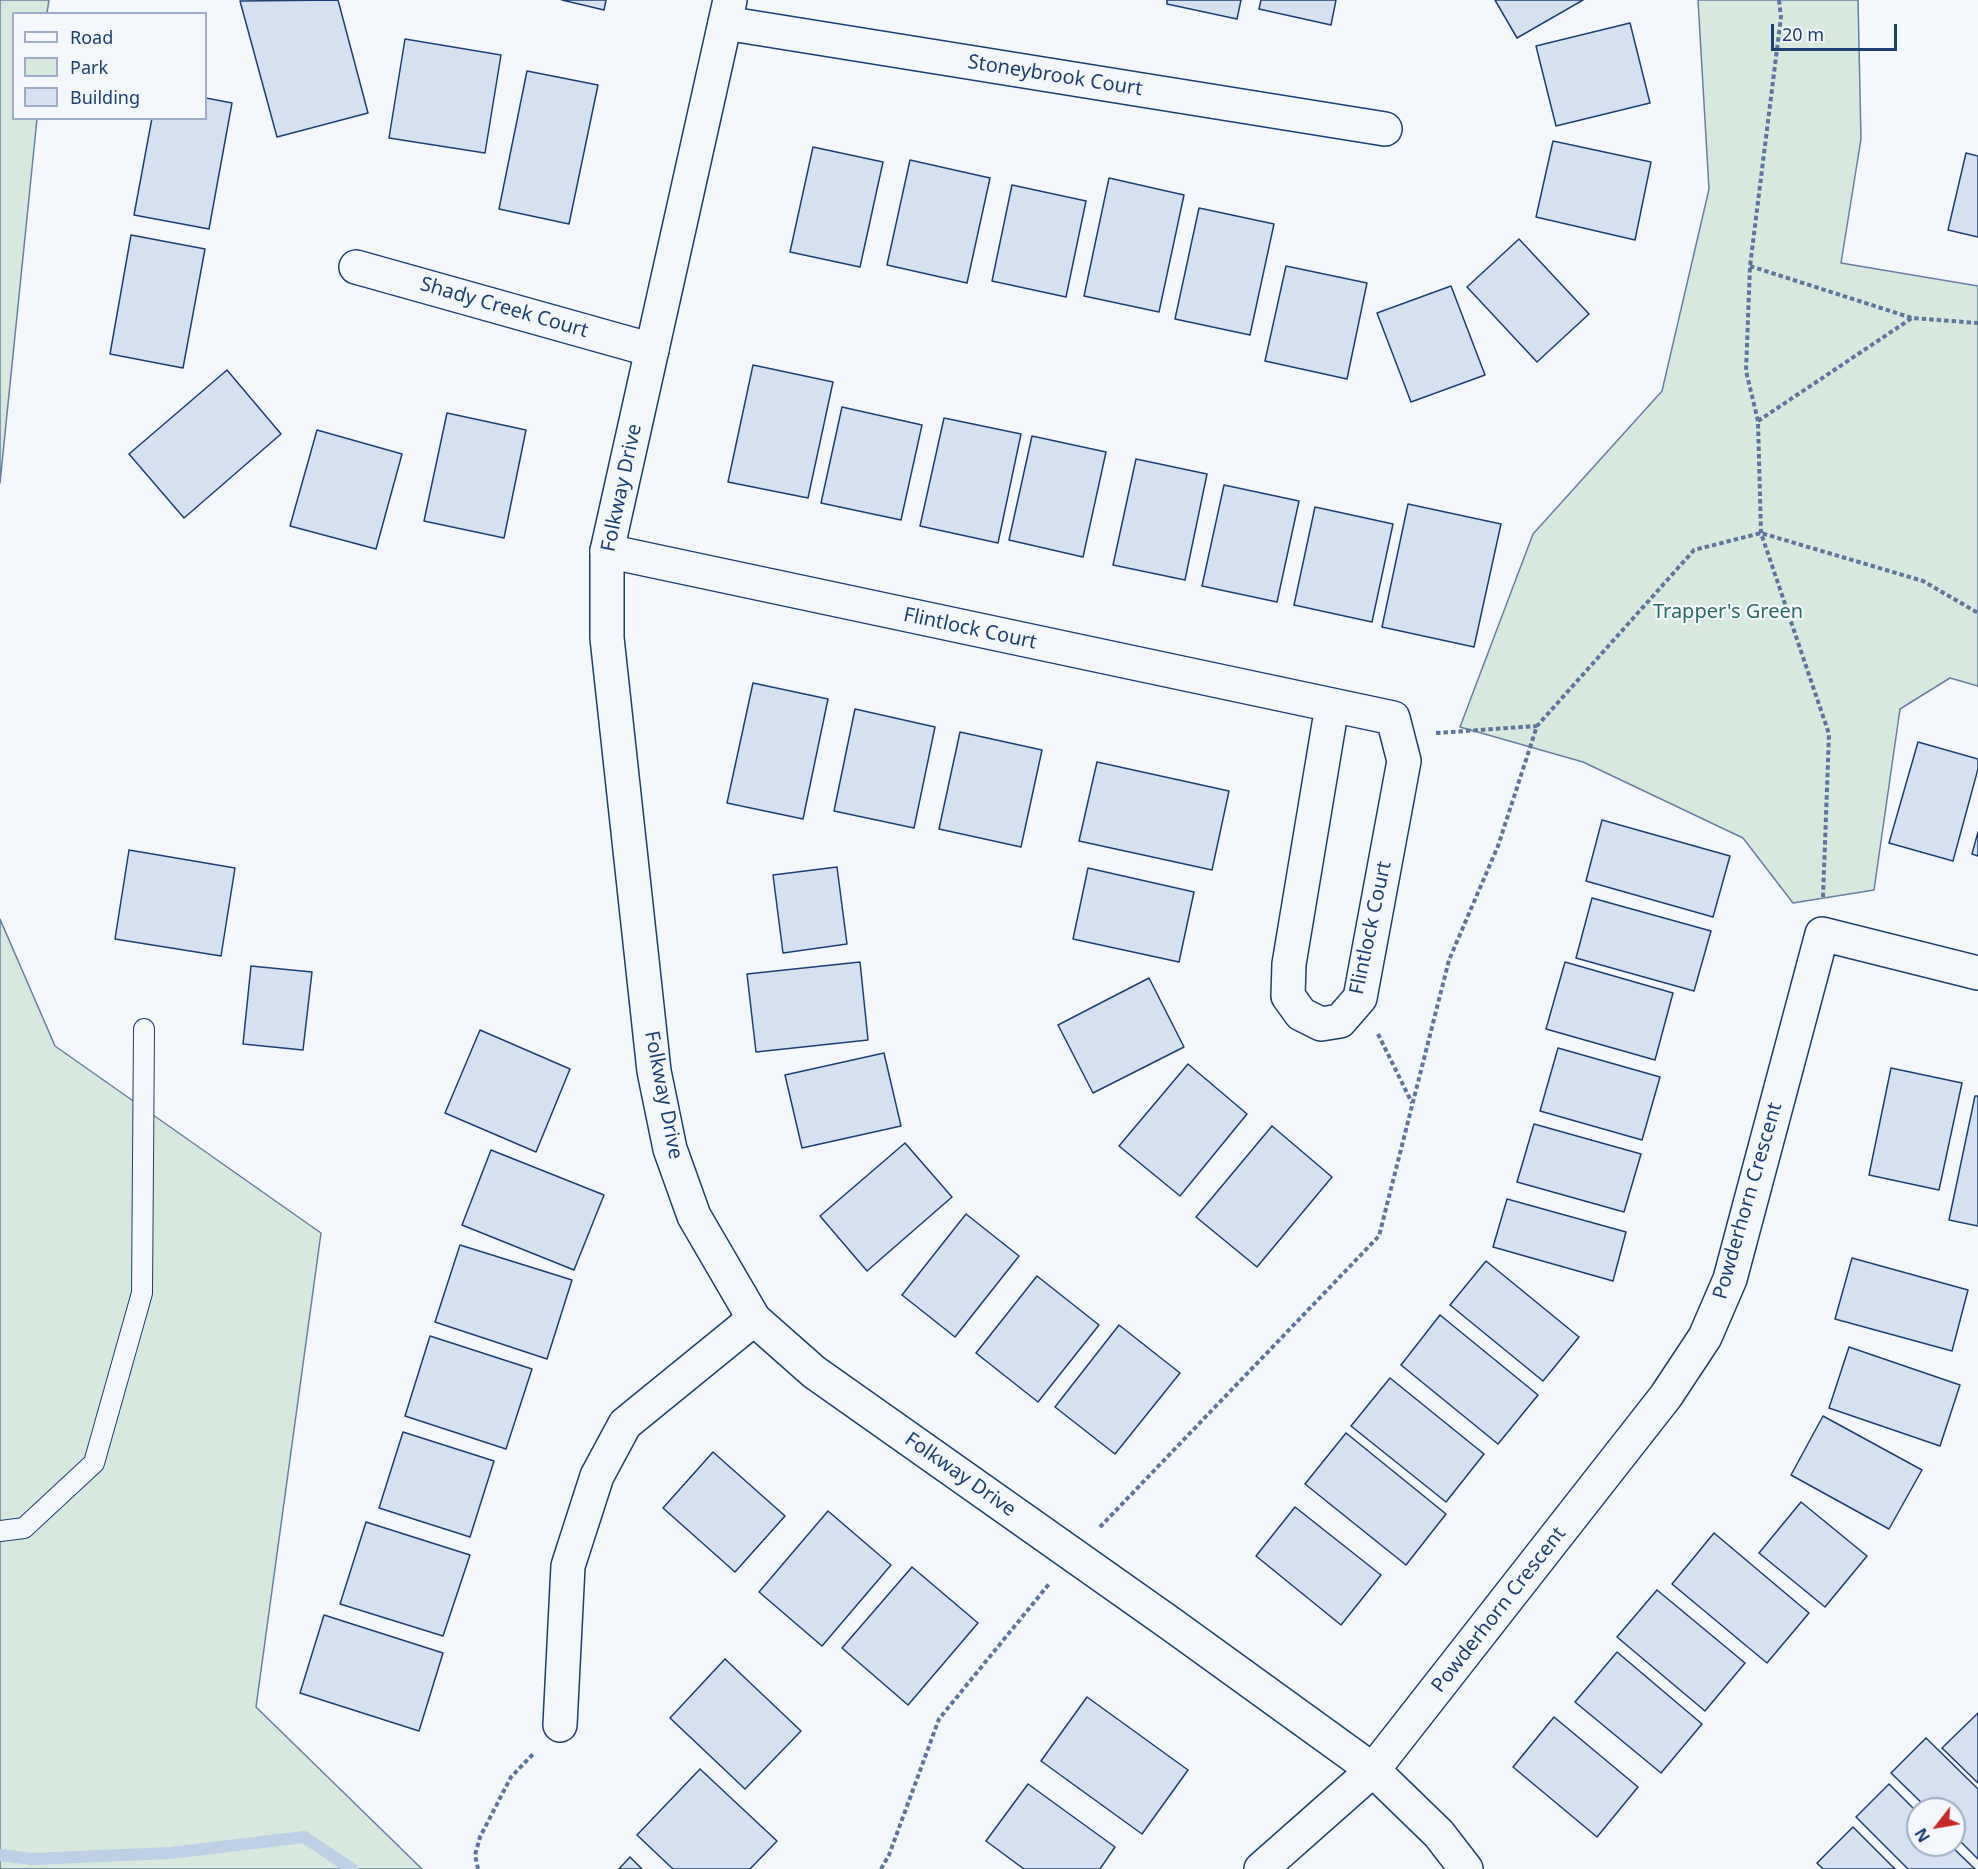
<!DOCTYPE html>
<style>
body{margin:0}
#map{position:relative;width:1978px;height:1869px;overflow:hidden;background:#f4f7fb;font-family:"Noto Sans",sans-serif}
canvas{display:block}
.legend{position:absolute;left:12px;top:12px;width:195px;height:108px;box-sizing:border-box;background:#f4f7fb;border:2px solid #9eadc5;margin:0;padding:8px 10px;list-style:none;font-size:18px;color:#1d3f73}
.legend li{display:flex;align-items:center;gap:12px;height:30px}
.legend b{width:30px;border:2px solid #9eadc5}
.north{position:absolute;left:1906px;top:1797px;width:60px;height:60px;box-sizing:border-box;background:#f4f7fb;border:2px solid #9eadc5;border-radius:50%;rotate:239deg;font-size:16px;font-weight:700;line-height:24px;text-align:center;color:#1d3f73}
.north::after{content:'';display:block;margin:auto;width:21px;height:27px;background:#c62828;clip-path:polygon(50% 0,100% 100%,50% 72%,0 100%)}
.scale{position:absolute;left:1771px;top:24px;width:126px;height:27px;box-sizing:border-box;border:3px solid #1d3f73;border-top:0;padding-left:8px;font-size:18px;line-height:21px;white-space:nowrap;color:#1d3f73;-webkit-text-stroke:4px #f4f7fb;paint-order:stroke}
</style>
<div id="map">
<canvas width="1978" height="1869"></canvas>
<ul class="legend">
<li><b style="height:8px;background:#f4f7fb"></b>Road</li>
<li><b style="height:16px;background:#d7e8df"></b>Park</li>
<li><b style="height:16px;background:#d5e0f0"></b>Building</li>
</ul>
<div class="north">N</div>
<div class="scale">20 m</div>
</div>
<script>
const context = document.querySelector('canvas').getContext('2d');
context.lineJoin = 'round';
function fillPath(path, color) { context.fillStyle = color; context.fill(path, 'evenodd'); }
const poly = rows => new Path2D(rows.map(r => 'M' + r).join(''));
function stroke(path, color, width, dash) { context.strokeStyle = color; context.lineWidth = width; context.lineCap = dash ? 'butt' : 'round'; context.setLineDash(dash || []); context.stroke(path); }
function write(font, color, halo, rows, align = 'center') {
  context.font = font + ' "Noto Sans",sans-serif'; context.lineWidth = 4.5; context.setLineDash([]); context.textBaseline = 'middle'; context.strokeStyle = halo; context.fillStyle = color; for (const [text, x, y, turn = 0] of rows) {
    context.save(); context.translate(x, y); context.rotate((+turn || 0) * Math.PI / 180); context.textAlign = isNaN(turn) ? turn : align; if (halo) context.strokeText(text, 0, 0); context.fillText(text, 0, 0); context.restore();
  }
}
const green = poly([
 [0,0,49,0,47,13,14,14,14,118,37,119,0,483,0,0],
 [1698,0,1858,0,1861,139,1841,263,1978,286,1978,686,1950,678,1900,709,1874,890,1793,903,1743,838,1583,762,1460,727,1533,534,1662,391,1709,189,1698,0],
 [0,919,55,1046,321,1233,256,1707,422,1869,0,1869,0,919]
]);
fillPath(green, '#d7e8df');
stroke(green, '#687fa3', 1.5);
stroke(poly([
 [0,1855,32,1859,170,1853,304,1837,352,1869]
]), '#bed0e5', 12);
const building = poly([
 [338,0,368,113,277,137,240,1,338,0],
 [562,0,606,0,604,10,562,0],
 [1167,0,1241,0,1237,19,1167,4,1167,0],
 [1261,0,1336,0,1331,25,1259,9,1261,0],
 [1495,0,1583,0,1517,38,1495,0],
 [1630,23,1650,103,1556,126,1536,46,1630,23],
 [405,39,501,55,485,153,389,138,405,39],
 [527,71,598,85,569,224,499,209,527,71],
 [206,98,232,103,209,229,134,215,152,118,206,118,206,98],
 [1553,141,1651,162,1635,240,1536,217,1553,141],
 [813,147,883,162,860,267,790,252,813,147],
 [1966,153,1978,156,1978,237,1948,230,1966,153],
 [910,160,990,178,967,283,887,265,910,160],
 [1109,178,1184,195,1159,312,1084,296,1109,178],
 [1012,185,1086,201,1066,297,992,281,1012,185],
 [1199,208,1274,224,1250,335,1175,319,1199,208],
 [131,235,205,249,183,368,110,354,131,235],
 [1519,239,1589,314,1537,362,1467,287,1519,239],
 [1286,266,1367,283,1347,379,1265,361,1286,266],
 [1451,286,1485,375,1411,402,1377,313,1451,286],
 [753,365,833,382,808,498,728,482,753,365],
 [227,370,281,434,184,518,129,454,227,370],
 [842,407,922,425,901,520,821,503,842,407],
 [447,413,526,430,504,538,424,521,447,413],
 [944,418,1021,434,998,543,920,526,944,418],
 [317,430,402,454,376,549,290,526,317,430],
 [1032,436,1106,452,1083,557,1009,540,1032,436],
 [1136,459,1207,474,1185,580,1113,565,1136,459],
 [1224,485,1299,501,1277,602,1202,586,1224,485],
 [1408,504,1501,524,1474,647,1382,627,1408,504],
 [1315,507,1393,524,1372,622,1294,605,1315,507],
 [753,683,828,699,803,819,727,803,753,683],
 [855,709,935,727,914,828,834,811,855,709],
 [960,732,1042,750,1021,847,939,829,960,732],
 [1918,742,1978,759,1978,769,1953,861,1889,843,1918,742],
 [1097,762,1229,791,1212,870,1079,841,1097,762],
 [1602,820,1730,856,1713,917,1586,881,1602,820],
 [1978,832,1978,856,1972,854,1978,832],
 [129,850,235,868,221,956,115,939,129,850],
 [837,867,847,944,783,953,773,875,837,867],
 [1088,868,1194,892,1179,962,1073,939,1088,868],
 [1592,898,1711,931,1694,991,1576,958,1592,898],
 [860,962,868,1040,756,1052,747,974,860,962],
 [1565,962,1673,993,1655,1060,1546,1029,1565,962],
 [251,966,312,972,303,1050,243,1044,251,966],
 [1149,978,1184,1047,1093,1093,1058,1025,1149,978],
 [480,1030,570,1069,536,1152,445,1113,480,1030],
 [1558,1048,1660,1077,1642,1140,1540,1111,1558,1048],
 [884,1053,901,1126,802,1148,785,1075,884,1053],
 [1188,1064,1247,1114,1180,1196,1119,1146,1188,1064],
 [1891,1068,1962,1083,1939,1190,1869,1175,1891,1068],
 [1975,1096,1978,1096,1978,1226,1949,1220,1975,1096],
 [1534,1124,1641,1154,1624,1212,1517,1182,1534,1124],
 [1272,1126,1332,1177,1257,1267,1196,1217,1272,1126],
 [905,1143,952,1197,867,1271,820,1216,905,1143],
 [491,1150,604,1195,574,1270,462,1225,491,1150],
 [1507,1199,1626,1232,1613,1281,1493,1247,1507,1199],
 [966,1214,1019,1256,955,1337,902,1295,966,1214],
 [460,1245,572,1280,547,1359,435,1322,460,1245],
 [1852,1258,1968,1290,1952,1351,1835,1319,1852,1258],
 [1486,1261,1579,1337,1543,1381,1450,1305,1486,1261],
 [1037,1276,1099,1325,1038,1402,976,1353,1037,1276],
 [1440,1315,1538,1395,1498,1444,1401,1365,1440,1315],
 [1119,1325,1180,1373,1115,1454,1055,1407,1119,1325],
 [430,1336,532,1369,506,1449,405,1416,430,1336],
 [1849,1347,1960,1385,1940,1446,1829,1408,1849,1347],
 [1390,1378,1484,1454,1446,1502,1351,1426,1390,1378],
 [1823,1416,1922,1470,1889,1529,1791,1475,1823,1416],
 [403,1432,494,1461,470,1537,379,1508,403,1432],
 [1346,1433,1446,1514,1406,1565,1305,1484,1346,1433],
 [713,1452,785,1516,735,1572,663,1508,713,1452],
 [1801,1502,1867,1556,1825,1607,1759,1553,1801,1502],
 [1295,1507,1381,1575,1341,1625,1256,1556,1295,1507],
 [828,1511,891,1565,822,1646,759,1592,828,1511],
 [366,1522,470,1555,443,1636,340,1604,366,1522],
 [1714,1533,1809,1613,1767,1663,1672,1584,1714,1533],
 [912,1567,978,1623,908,1705,842,1648,912,1567],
 [1657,1590,1745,1663,1705,1711,1617,1637,1657,1590],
 [324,1615,443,1653,419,1731,300,1693,324,1615],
 [1617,1652,1702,1724,1661,1773,1575,1702,1617,1652],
 [725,1659,801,1731,745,1789,670,1718,725,1659],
 [1087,1697,1188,1770,1142,1834,1041,1761,1087,1697],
 [1978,1713,1978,1783,1942,1748,1978,1713],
 [1554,1717,1638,1787,1597,1837,1513,1767,1554,1717],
 [1926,1738,1978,1789,1978,1859,1954,1835,1954,1809,1928,1809,1891,1773,1926,1738],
 [700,1769,777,1841,750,1869,673,1869,637,1835,700,1769],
 [1028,1784,1115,1847,1100,1869,1024,1869,986,1841,1028,1784],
 [1889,1784,1918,1813,1918,1845,1950,1845,1975,1869,1908,1869,1856,1817,1889,1784],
 [1853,1827,1895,1869,1823,1869,1817,1863,1853,1827],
 [630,1857,642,1869,619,1869,630,1857]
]);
fillPath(building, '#d5e0f0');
stroke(building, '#1d3f73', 1.5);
const lane = poly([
 [0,1531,24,1528,94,1463,142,1293,144,1029]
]);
const street = poly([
 [725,23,1385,129],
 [356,267,652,350],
 [607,551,1393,718,1404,761,1360,998,1340,1021,1321,1024,1301,1014,1288,996,1289,964,1332,706],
 [560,1725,568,1566,597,1476,625,1424,754,1319],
 [1261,1869,1373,1770,1666,1396,1705,1337,1730,1279,1822,934,1978,973]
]);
const secondary = poly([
 [730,0,607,551,607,638,654,1071,670,1149,694,1216,754,1319,814,1372,1171,1624,1373,1770,1439,1834,1466,1869]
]);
stroke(lane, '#1d3f73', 22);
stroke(street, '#1d3f73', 36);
stroke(secondary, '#1d3f73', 36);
stroke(poly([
 [1779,0,1781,17,1750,266,1746,371,1758,421,1761,533,1829,734,1823,897],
 [1750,266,1912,318],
 [1758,421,1912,318,1978,323],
 [1436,733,1537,726],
 [1378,1034,1412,1103],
 [1100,1527,1379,1236,1449,960,1498,846,1537,726,1694,550,1761,533,1923,581,1978,613],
 [478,1869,475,1855,480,1837,511,1777,534,1753],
 [881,1869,889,1855,939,1719,1049,1584]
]), '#5e769c', 4, [4.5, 3]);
stroke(lane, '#f4f7fb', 20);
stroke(street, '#f4f7fb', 33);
stroke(secondary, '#f4f7fb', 33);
write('20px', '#1d3f73', '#f4f7fb', [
 ["Stoneybrook Court",1055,76,9],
 ["Shady Creek Court",504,308,16],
 ["Folkway Drive",622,488,-78],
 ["Flintlock Court",970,629,12],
 ["Flintlock Court",1371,928,-78],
 ["Folkway Drive",663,1095,79],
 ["Powderhorn Crescent",1748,1201,-74],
 ["Folkway Drive",960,1475,35],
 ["Powderhorn Crescent",1499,1610,-52]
]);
write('20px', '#2c6c60', '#f4f7fb', [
 ["Trapper's Green",1728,612]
]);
</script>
